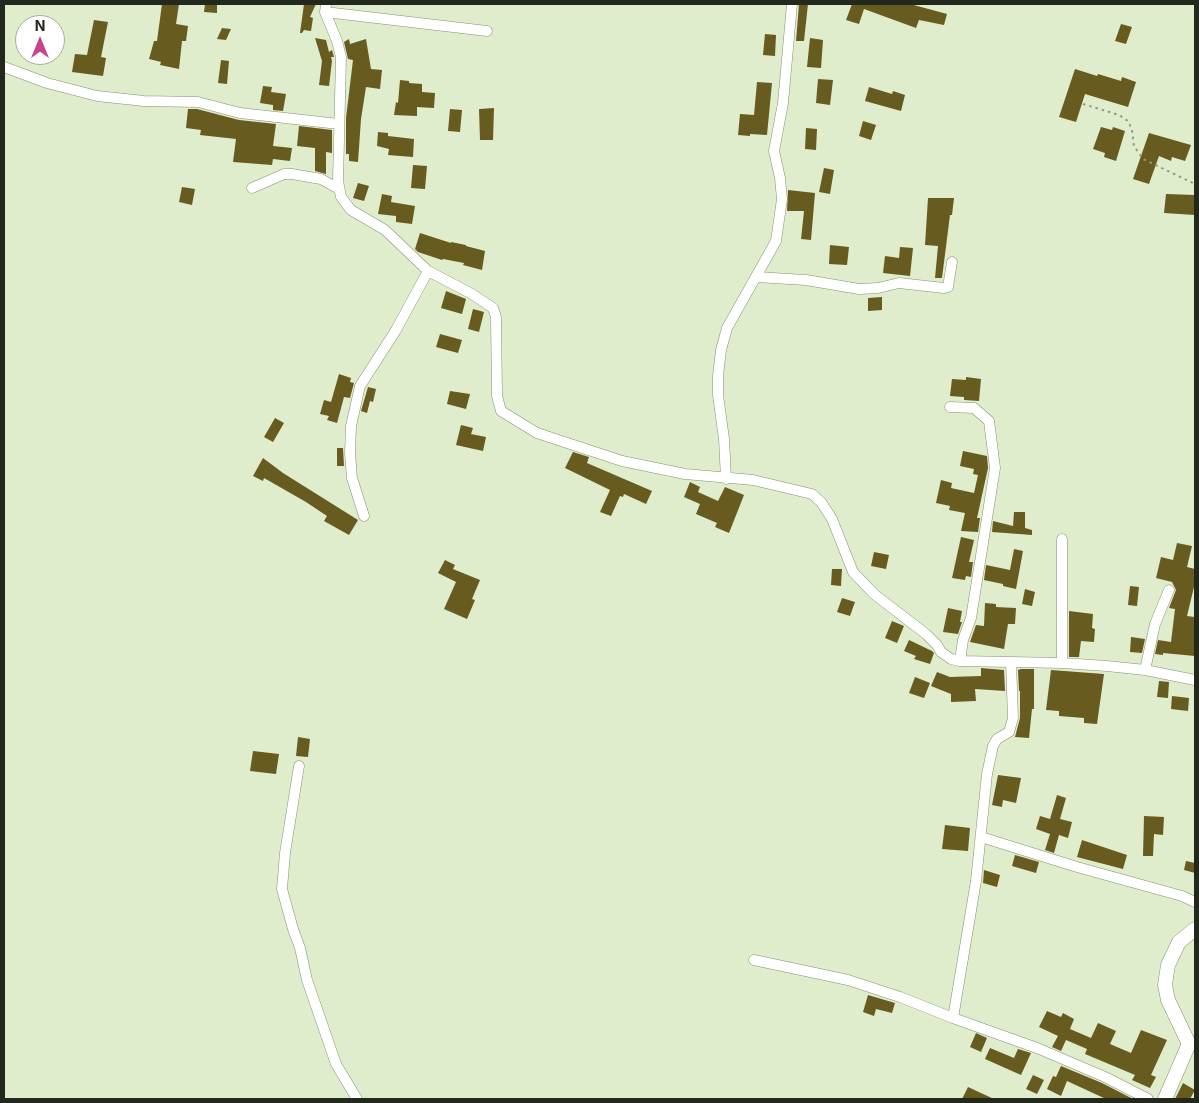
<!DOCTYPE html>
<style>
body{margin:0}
#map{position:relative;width:1199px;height:1103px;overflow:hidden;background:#e0edcc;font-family:Inter,sans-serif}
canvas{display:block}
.frame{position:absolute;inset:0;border:5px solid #23281c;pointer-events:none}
.north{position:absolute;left:15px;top:15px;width:50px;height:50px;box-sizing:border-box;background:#fff;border:1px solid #a7a9a4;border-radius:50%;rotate:0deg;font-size:14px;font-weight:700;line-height:20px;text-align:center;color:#23281c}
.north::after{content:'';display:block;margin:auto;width:18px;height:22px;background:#c6448a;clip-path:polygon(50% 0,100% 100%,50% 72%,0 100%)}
</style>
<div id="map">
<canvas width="1199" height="1103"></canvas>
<div class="frame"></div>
<div class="north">N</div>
</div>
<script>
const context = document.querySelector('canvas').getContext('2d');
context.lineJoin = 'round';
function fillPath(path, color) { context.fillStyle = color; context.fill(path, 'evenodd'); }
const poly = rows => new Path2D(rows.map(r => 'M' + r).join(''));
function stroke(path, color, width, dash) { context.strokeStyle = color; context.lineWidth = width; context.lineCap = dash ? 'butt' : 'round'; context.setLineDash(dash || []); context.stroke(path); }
fillPath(poly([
 [162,4,179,4,176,24,188,26,186,41,182,41,179,69,160,65,161,62,149,59,154,41,157,41],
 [205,4,217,4,217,13,204,12],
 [304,4,316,4,310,17,313,18,311,31,304,30,302,33,300,33],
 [799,4,808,4,804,41,796,41],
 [852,4,910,4,947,14,944,25,919,20,916,28,864,9,859,24,846,20],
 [94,20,108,22,101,57,106,58,103,76,72,72,75,54,87,55],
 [1121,24,1132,27,1126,44,1115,41],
 [222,28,231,29,226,40,217,39],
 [765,34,776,35,775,56,763,55],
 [315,38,326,40,329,52,332,50,334,57,331,57,332,61,329,86,319,85,322,61],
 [810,38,823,40,821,68,807,67],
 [349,39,350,44,366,39,371,69,382,70,380,89,366,87,361,119,358,162,349,161,349,154,346,154,346,118,353,60,348,59,344,42],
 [221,60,229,61,227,84,218,83],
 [1075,69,1097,76,1098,74,1121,81,1122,77,1136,82,1128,107,1085,94,1076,122,1059,117],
 [818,79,833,80,830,105,816,103],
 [400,80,409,81,409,83,422,84,422,92,435,93,434,108,417,107,417,116,394,115,396,102,398,103],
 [757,82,772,83,767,135,750,134,750,136,738,135,740,114,754,115],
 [263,86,272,87,271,92,286,94,283,111,273,110,273,105,260,103],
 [869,87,892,94,893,91,905,95,901,111,865,101],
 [494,108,493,140,480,140,479,109],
 [188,109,197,109,239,120,276,124,273,146,292,148,290,161,273,159,272,165,233,162,236,139,200,135,201,130,186,128],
 [450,109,462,110,460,132,448,131],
 [863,121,876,125,871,140,859,136],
 [299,126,332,130,332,153,326,152,326,174,315,171,315,148,297,146],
 [1101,127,1112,130,1113,127,1125,131,1116,161,1104,157,1105,153,1093,149],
 [806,128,817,129,816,150,805,149],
 [378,132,388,133,388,136,414,139,413,157,388,155,389,149,377,146],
 [1149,133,1191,145,1185,161,1172,157,1171,161,1159,156,1149,184,1133,179],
 [413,165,427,166,425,189,411,188],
 [824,168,834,170,830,194,819,192],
 [358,183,369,186,364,201,353,198],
 [182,187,195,189,192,205,179,202],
 [788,190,815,193,811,240,801,239,804,211,787,211],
 [382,194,392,196,391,202,415,206,412,224,396,222,396,216,378,214],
 [1166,194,1195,195,1195,215,1164,213],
 [928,198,954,198,952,215,950,215,942,278,935,278,938,246,925,245],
 [420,233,451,243,451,242,466,245,466,246,485,251,482,270,463,265,464,263,443,259,442,260,418,252,415,249],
 [830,245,849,247,847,265,829,264],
 [900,247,913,248,910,276,883,273,885,256,899,258],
 [446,291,466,299,462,314,441,308],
 [882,297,882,310,868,311,868,298],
 [473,309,484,312,479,332,468,329],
 [440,334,462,340,458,353,436,347],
 [339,374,351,378,350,382,354,383,350,398,344,397,337,423,327,420,329,416,320,414,324,400,331,402],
 [966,377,981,379,979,401,964,400,964,397,950,396,952,379,966,380],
 [368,387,376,389,373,402,370,401,367,413,361,411],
 [450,391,470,394,466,409,447,404],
 [275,418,284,423,273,442,264,437],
 [461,425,473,428,471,434,486,437,483,451,456,445],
 [337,448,343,448,344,466,337,466],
 [963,451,987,456,988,468,977,518,980,518,978,532,961,531,965,513,949,510,950,506,936,503,941,480,952,483,951,488,974,493,978,475,973,474,974,469,960,466],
 [573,452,589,457,587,463,652,491,646,504,624,494,623,497,620,496,611,516,600,512,610,490,565,468],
 [263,458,283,473,358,520,349,535,324,521,327,516,306,502,264,478,263,481,253,476],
 [690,482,700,487,698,492,718,501,725,487,744,495,729,533,715,527,717,523,696,514,700,504,684,497],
 [1014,512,1025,512,1025,528,1032,530,1032,535,992,532,993,521,1013,526],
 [961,537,974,540,969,562,973,562,971,577,966,576,965,580,952,578],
 [1177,543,1192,546,1187,567,1195,569,1195,587,1194,587,1187,616,1195,617,1195,656,1163,653,1163,655,1155,654,1158,640,1171,642,1175,609,1169,608,1176,590,1172,582,1156,578,1161,557,1173,560],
 [1014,549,1023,551,1016,589,1003,586,1003,584,984,580,986,565,1010,570],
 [874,552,889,555,886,569,871,566],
 [445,560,455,565,453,569,480,580,472,599,475,600,467,619,444,609,456,582,438,573],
 [832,569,842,569,841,586,831,585],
 [1130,586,1139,587,1137,606,1128,605],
 [1025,589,1035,592,1032,606,1022,604],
 [842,598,855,602,850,616,837,612],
 [985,603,996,604,996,607,1016,608,1015,624,1008,624,1004,649,970,642,976,625,984,626],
 [948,608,962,611,960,622,962,622,958,634,943,632],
 [1069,611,1093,614,1092,628,1095,629,1094,642,1081,641,1079,657,1069,657],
 [892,621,904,626,897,643,885,638],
 [1131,637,1145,639,1142,653,1130,652],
 [909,640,932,651,934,653,930,664,914,659,916,656,904,651],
 [981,668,1004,670,1005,691,975,689,976,701,951,702,951,694,931,686,937,672,950,677,981,676],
 [1021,669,1034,669,1034,709,1032,709,1029,738,1015,737,1020,718,1020,691,1019,691,1018,670],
 [1051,670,1104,674,1097,724,1084,723,1084,718,1059,716,1059,711,1046,710],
 [915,677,930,683,924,698,909,693],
 [1159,681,1169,682,1168,698,1157,697],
 [1172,696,1189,698,1188,711,1171,709],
 [298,737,310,739,308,757,296,756],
 [253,751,279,754,276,774,250,771],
 [998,775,1021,778,1016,803,1003,800,1002,807,992,805],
 [1057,795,1066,798,1060,819,1072,822,1068,838,1059,835,1054,853,1045,850,1050,834,1036,829,1040,816,1050,819],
 [1144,816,1164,817,1163,835,1154,834,1153,856,1143,856],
 [945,825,970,828,968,851,942,849],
 [1082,840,1127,855,1123,869,1077,857],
 [1015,855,1039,862,1036,873,1012,866],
 [1186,861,1195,863,1195,873,1184,870],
 [984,870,1000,875,997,887,983,883],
 [868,995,895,1003,892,1013,876,1009,874,1016,863,1012],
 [1047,1011,1061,1017,1063,1013,1074,1019,1070,1029,1091,1038,1098,1023,1116,1031,1110,1044,1131,1053,1141,1030,1167,1040,1151,1075,1156,1077,1150,1088,1132,1080,1135,1075,1085,1054,1087,1049,1066,1040,1061,1051,1052,1047,1058,1036,1039,1027],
 [976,1033,987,1038,981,1052,970,1047],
 [990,1048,1014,1058,1018,1049,1031,1053,1021,1075,985,1059],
 [1061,1066,1102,1083,1133,1099,1106,1099,1067,1081,1061,1096,1047,1089,1053,1076,1056,1077],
 [1033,1075,1044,1080,1037,1094,1026,1089],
 [1183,1083,1195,1090,1190,1099,1175,1099],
 [968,1087,994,1099,962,1099]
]), '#675b20');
const minor = poly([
 [326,4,325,12,337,41,341,57,338,181,341,197,351,210,385,230,428,271,472,294,493,308,496,317,497,396,501,411,537,433,622,461,685,474,753,480,812,494,821,502,832,519,853,572,874,594,926,634,937,645,941,652,951,659,960,661,1062,663,1107,666,1145,670,1195,680],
 [325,12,487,31],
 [4,67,47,83,97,96,144,101,198,102,240,113,339,124],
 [252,188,284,174,292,174,321,179,339,189],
 [756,277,806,280,859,289,878,288,899,283,944,288,948,287,952,262],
 [950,407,974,408,989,421,995,468,971,618,963,640,960,661],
 [726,479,724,439,718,395,718,376,721,350,727,328,776,241,782,199,780,178,774,151,783,103,792,4],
 [364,516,352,478,350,453,351,426,360,386,396,330,428,271],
 [1062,663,1062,539],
 [1145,670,1155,624,1169,590],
 [299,766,285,853,282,889,293,929,300,948,307,980,336,1064,357,1099],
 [981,837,1077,867,1182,896,1195,902],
 [754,960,848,980,900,997,953,1018,1037,1048,1105,1077,1148,1099],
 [953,1018,976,881,987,774,993,746,997,739,1009,732,1013,718,1011,662]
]);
const secondary = poly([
 [1165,1099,1188,1046,1188,1042,1168,1000,1165,985,1168,965,1179,942,1195,929]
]);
stroke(minor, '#859073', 11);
stroke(secondary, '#859073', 15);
stroke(poly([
 [1083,104,1119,115,1128,121,1132,130,1134,146,1143,159,1195,184]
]), '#909981', 2, [2.5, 4]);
stroke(minor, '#fff', 10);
stroke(secondary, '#fff', 14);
</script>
